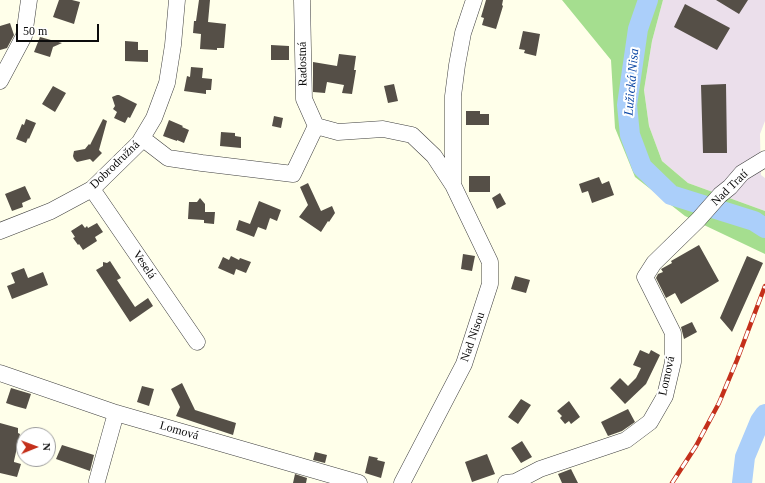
<!DOCTYPE html>
<meta charset="utf-8">
<style>
body{margin:0}
#map{position:relative;width:765px;height:483px;overflow:hidden;background:#ffffea;font-family:"Times New Roman",serif}
canvas{display:block}
.north{position:absolute;left:16px;top:427px;width:40px;height:40px;box-sizing:border-box;background:#fff;border:1px solid #9e9e9e;border-radius:50%;rotate:89deg;font-size:11px;font-weight:700;line-height:16px;text-align:center;color:#0c0c0c}
.north::after{content:'';display:block;margin:auto;width:14px;height:18px;background:#c4301b;clip-path:polygon(50% 0,100% 100%,50% 72%,0 100%)}
.scale{position:absolute;left:16px;top:24px;width:83px;height:18px;box-sizing:border-box;border:2px solid #0c0c0c;border-top:0;padding-left:5px;font-size:12px;line-height:14px;white-space:nowrap;color:#0c0c0c;-webkit-text-stroke:3px #fff;paint-order:stroke}
</style>
<div id="map">
<canvas width="765" height="483"></canvas>
<div class="north">N</div>
<div class="scale">50 m</div>
</div>
<script>
const context = document.querySelector('canvas').getContext('2d');
context.lineJoin = 'round';
function fillPath(path, color) { context.fillStyle = color; context.fill(path, 'evenodd'); }
const poly = rows => new Path2D(rows.map(r => 'M' + r).join(''));
function stroke(path, color, width, dash) { context.strokeStyle = color; context.lineWidth = width; context.lineCap = dash ? 'butt' : 'round'; context.setLineDash(dash || []); context.stroke(path); }
function write(font, color, halo, rows, align = 'center') {
  context.font = font + ' "Times New Roman",serif'; context.lineWidth = 4; context.setLineDash([]); context.textBaseline = 'middle'; context.strokeStyle = halo; context.fillStyle = color; for (const [text, x, y, turn = 0] of rows) {
    context.save(); context.translate(x, y); context.rotate((+turn || 0) * Math.PI / 180); context.textAlign = isNaN(turn) ? turn : align; if (halo) context.strokeText(text, 0, 0); context.fillText(text, 0, 0); context.restore();
  }
}
fillPath(poly([
 [663,0,765,0,765,121,760,134,761,175,765,178,765,211,688,183,662,161,649,126,644,90,652,41]
]), '#ebdfeb');
fillPath(poly([
 [562,0,663,0,652,41,644,90,649,126,662,161,688,183,765,211,765,254,685,216,635,177,615,128,611,60]
]), '#a5de8f');
stroke(poly([
 [648,0,638,29,627,105,630,135,642,167,671,195,754,221,765,228],
 [742,483,745,457,760,421,765,414]
]), '#abcffa', 20);
fillPath(poly([
 [59,0,72,0,80,2,74,24,53,17],
 [199,0,210,0,208,22,226,24,224,48,217,48,217,50,200,49,201,34,193,33,194,21,196,21],
 [486,0,503,0,502,5,503,6,496,29,482,25,484,18,481,17],
 [716,0,748,0,739,14],
 [685,4,730,28,717,50,674,27],
 [10,23,14,35,7,48,0,50,0,26],
 [523,31,540,34,536,56,524,53,525,50,519,49],
 [40,37,62,43,53,47,50,57,34,52],
 [125,41,138,42,138,50,148,50,148,62,125,61],
 [271,45,289,46,289,60,271,60],
 [339,54,356,56,354,70,356,70,352,94,342,93,344,85,327,82,325,93,313,92,313,62,337,66],
 [191,67,203,68,202,78,212,79,211,90,206,90,206,94,184,91,187,76,190,77],
 [394,84,398,101,388,103,384,86],
 [726,84,727,153,703,153,701,85],
 [53,86,66,93,55,112,42,104],
 [117,95,119,95,137,104,130,118,128,117,125,123,114,118,117,112,113,109,115,106,112,97],
 [466,111,480,111,480,114,489,114,489,125,466,125],
 [274,116,283,118,281,128,272,126],
 [26,119,36,123,29,139,28,138,26,143,16,139,22,124,24,125],
 [103,119,107,121,99,150,102,153,93,162,90,159,77,162,74,159,73,156,74,151,85,149,89,144,90,145],
 [169,120,183,126,182,127,189,130,184,143,177,140,177,141,163,136],
 [221,132,235,133,235,136,241,137,241,148,220,146],
 [469,176,490,176,490,192,469,192],
 [599,177,602,184,609,181,614,195,592,203,588,191,582,193,579,184],
 [308,183,321,211,332,206,335,213,329,222,328,221,321,232,299,217,308,205,300,187],
 [25,186,31,199,22,203,23,207,12,211,5,194],
 [500,193,506,204,497,209,492,198],
 [200,198,205,204,205,212,215,212,214,224,204,223,204,220,188,219,189,202,197,202],
 [259,201,281,210,277,221,270,218,266,230,258,227,254,237,236,230,239,220,250,224],
 [97,223,103,232,95,237,97,241,83,250,79,244,78,245,73,238,75,237,71,231,82,224,85,228,87,226,88,228],
 [699,245,719,281,681,304,675,293,666,298,656,278,658,274,663,272,661,269,672,263,671,261],
 [463,254,475,256,472,271,461,269],
 [231,256,239,260,240,258,251,262,246,273,236,269,234,275,218,268,223,257,229,260],
 [747,256,763,263,732,332,720,318],
 [110,261,121,278,117,280,135,307,148,298,153,306,130,322,96,270,103,266,103,262,107,263],
 [24,268,28,278,43,272,48,285,12,299,7,286,15,283,11,273],
 [515,276,530,280,526,293,511,289],
 [692,322,697,332,684,339,681,327],
 [640,350,649,354,651,350,660,355,646,384,625,404,610,388,620,378,628,386,636,378,641,368,633,365],
 [182,383,195,410,236,423,233,435,176,416,180,407,171,389],
 [142,386,154,389,149,406,137,402],
 [11,388,31,394,26,409,15,406,6,403],
 [521,399,531,405,518,424,508,417],
 [569,401,578,414,580,417,571,424,569,421,565,424,560,418,562,416,557,411],
 [628,409,635,422,622,431,608,436,601,422],
 [0,423,18,428,18,433,20,434,14,461,14,462,21,464,17,477,0,473],
 [522,441,532,457,521,463,511,448],
 [62,445,94,455,90,471,56,459],
 [315,452,327,455,325,463,313,460],
 [487,454,495,474,472,482,465,462],
 [369,456,378,458,377,460,385,462,381,478,365,473],
 [571,469,578,483,562,483,558,474],
 [295,474,307,478,306,483,293,483]
]), '#554f47');
const minor = poly([
 [302,0,304,99,316,126],
 [0,81,24,36,29,0],
 [316,126,338,132,383,129,412,135,434,156,453,185,490,262,490,284,464,364,402,483],
 [142,138,168,158,202,163,293,174,316,126],
 [453,185,453,96,457,65,463,33,474,0],
 [92,189,197,342],
 [0,231,51,211,92,189,139,143,154,118,167,83,173,45,177,0],
 [0,373,116,413,359,483],
 [97,481,116,413],
 [506,483,515,482,540,469,626,440,650,422,665,396,673,362,673,333,645,277,654,263,698,220,720,195,730,187,742,173,765,159]
]);
stroke(minor, '#3f3f3f', 17);
stroke(minor, '#fff', 16);
const rail = poly([
 [672,483,696,446,719,403,737,360,765,286]
]);
stroke(rail, '#c4301b', 4.5);
stroke(rail, '#fff', 3, [9]);
write('12px', '#0c0c0c', '#fff', [
 ["Radostná",303,64,-91],
 ["Dobrodružná",115,165,-44],
 ["Nad Tratí",730,188,-44],
 ["Veselá",144,265,56],
 ["Nad Nisou",473,337,-71],
 ["Lomová",667,376,-78],
 ["Lomová",179,431,16]
]);
write('italic 13px', '#0d48a5', '#fff', [
 ["Lužická Nisa",632,82,-85]
]);
</script>
